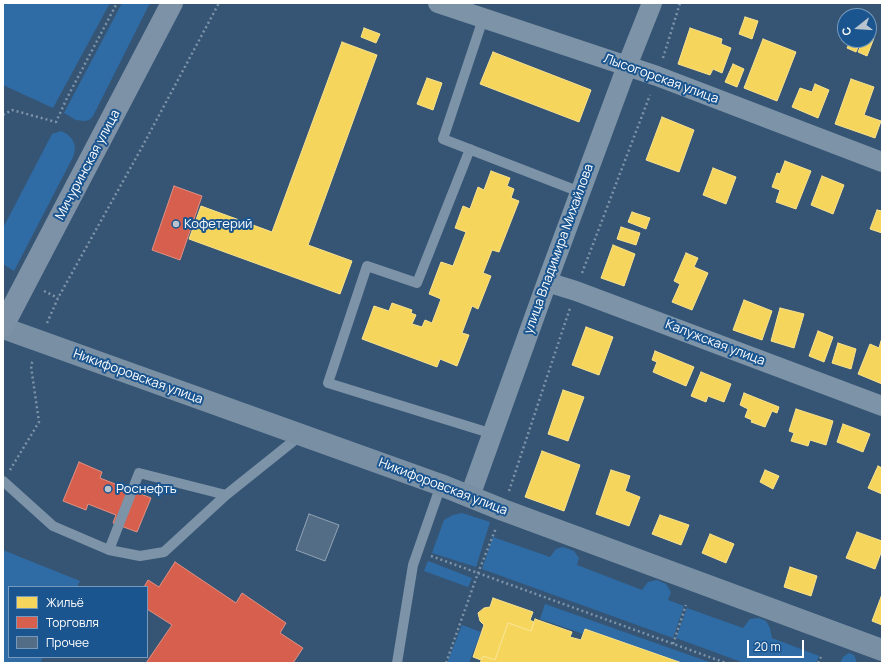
<!DOCTYPE html>
<meta charset="utf-8">
<style>
body{margin:0}
#map{position:relative;width:885px;height:666px;overflow:hidden;background:#365574;font-family:Manrope,sans-serif}
canvas{display:block}
.frame{position:absolute;inset:0;border:4px solid #fff;pointer-events:none}
.legend{position:absolute;left:8px;top:586px;width:140px;height:72px;box-sizing:border-box;background:#1b558f;border:1px solid #7699bc;margin:0;padding:5px 7px;list-style:none;font-size:12px;color:#fff}
.legend li{display:flex;align-items:center;gap:8px;height:20px}
.legend b{width:20px;border:1px solid #7699bc}
.north{position:absolute;left:837px;top:8px;width:40px;height:40px;box-sizing:border-box;background:#1b558f;border:1px solid #7699bc;border-radius:50%;rotate:253deg;font-size:11px;font-weight:700;line-height:16px;text-align:center;color:#fff}
.north::after{content:'';display:block;margin:auto;width:14px;height:18px;background:#b9c4ce;clip-path:polygon(50% 0,100% 100%,50% 72%,0 100%)}
.scale{position:absolute;left:747px;top:640px;width:57px;height:18px;box-sizing:border-box;border:2px solid #fff;border-top:0;padding-left:5px;font-size:12px;line-height:14px;white-space:nowrap;color:#fff;-webkit-text-stroke:3px #1b558f;paint-order:stroke}
</style>
<div id="map">
<canvas width="885" height="666"></canvas>
<div class="frame"></div>
<ul class="legend">
<li><b style="height:11px;background:#f6d55c"></b>Жильё</li>
<li><b style="height:11px;background:#d6604d"></b>Торговля</li>
<li><b style="height:11px;background:#546d86"></b>Прочее</li>
</ul>
<div class="north">С</div>
<div class="scale">20 m</div>
</div>
<script>
const context = document.querySelector('canvas').getContext('2d');
context.lineJoin = 'round';
function fillPath(path, color) { context.fillStyle = color; context.fill(path, 'evenodd'); }
const poly = rows => new Path2D(rows.map(r => 'M' + r).join(''));
function stroke(path, color, width, dash) { context.strokeStyle = color; context.lineWidth = width; context.lineCap = dash ? 'butt' : 'round'; context.setLineDash(dash || []); context.stroke(path); }
function write(font, color, halo, rows, align = 'center') {
  context.font = font + ' Manrope,sans-serif'; context.lineWidth = 4; context.setLineDash([]); context.textBaseline = 'middle'; context.strokeStyle = halo; context.fillStyle = color; for (const [text, x, y, turn = 0] of rows) {
    context.save(); context.translate(x, y); context.rotate((+turn || 0) * Math.PI / 180); context.textAlign = isNaN(turn) ? turn : align; if (halo) context.strokeText(text, 0, 0); context.fillText(text, 0, 0); context.restore();
  }
}
fillPath(poly([
 [3,3,110,3,53,108,3,85],
 [122,3,150,3,93,116,89,120,84,121,76,120,64,113],
 [61,131,67,134,72,139,75,146,74,155,14,271,3,264,3,228,52,134],
 [462,513,490,522,476,567,432,553,444,520,453,515],
 [493,537,550,557,556,549,563,547,574,551,579,558,577,565,642,590,648,582,657,580,666,584,671,592,668,600,684,606,673,638,482,569],
 [3,550,80,581,77,587,9,587,9,657,43,657,40,663,3,663],
 [428,561,472,578,468,587,424,571],
 [545,604,712,663,667,663,540,619],
 [687,608,743,628,750,619,759,618,766,621,770,628,772,638,819,656,816,663,744,663,676,638],
 [462,625,481,632,469,663,447,663],
 [849,653,854,655,857,663,840,663,843,657]
]), '#2f6ca5');
const homes = poly([
 [745,17,758,21,752,39,739,34,745,17],
 [364,28,380,34,376,43,361,37,364,28],
 [690,28,722,39,721,44,731,48,722,73,713,69,710,75,678,64,690,28],
 [869,36,874,38,867,56,858,52,863,40,869,40,869,36],
 [763,39,796,52,777,101,744,88,763,39],
 [851,40,861,40,856,52,847,48,851,40],
 [342,42,377,55,308,245,352,261,340,294,189,239,201,206,272,232,342,42],
 [493,52,591,90,579,122,480,84,493,52],
 [733,64,744,69,737,87,725,82,733,64],
 [427,78,442,83,433,110,417,104,427,78],
 [851,79,874,87,864,115,881,121,875,138,835,124,851,79],
 [815,84,829,90,818,118,792,107,800,88,812,92,815,84],
 [662,117,694,130,679,172,646,160,662,117],
 [785,161,811,171,796,209,776,202,780,190,772,187,777,173,780,174,785,161],
 [713,168,736,177,726,204,703,195,713,168],
 [491,171,510,178,507,186,514,189,511,198,519,201,499,252,492,250,483,273,491,276,478,309,472,306,462,333,469,335,457,366,440,359,437,367,362,339,374,306,389,311,392,303,412,310,411,313,416,315,412,324,422,327,425,320,432,323,441,299,429,294,441,262,453,266,466,232,455,228,463,206,470,209,478,187,484,190,491,171],
 [822,176,844,185,833,214,811,205,822,176],
 [877,210,882,211,882,233,870,229,877,210],
 [632,212,650,218,646,229,628,222,632,212],
 [621,227,640,233,636,245,617,239,621,227],
 [613,245,635,254,624,286,601,278,613,245],
 [686,253,698,258,694,267,708,273,692,310,672,302,680,284,674,281,686,253],
 [744,300,772,311,762,340,733,330,744,300],
 [780,308,804,314,794,348,771,341,780,308],
 [586,327,613,337,599,375,572,365,586,327],
 [818,331,833,337,824,362,809,356,818,331],
 [881,341,882,341,882,384,858,374,870,344,879,348,881,341],
 [838,343,856,349,851,369,832,363,838,343],
 [655,351,694,367,686,386,653,372,657,362,652,360,655,351],
 [701,372,731,384,724,402,708,396,706,402,691,396,701,372],
 [563,390,584,397,568,441,548,434,563,390],
 [744,393,779,407,777,413,772,411,765,427,751,422,752,420,745,417,748,409,740,405,744,393],
 [796,409,833,421,826,445,810,440,808,446,791,441,794,433,789,431,796,409],
 [843,424,870,434,863,452,837,442,843,424],
 [542,451,580,465,564,511,525,497,542,451],
 [878,466,882,468,882,494,868,488,878,466],
 [611,470,630,476,625,491,640,497,629,526,596,514,611,470],
 [765,470,779,476,773,489,760,482,765,470],
 [660,515,689,525,681,545,652,534,660,515],
 [857,532,882,541,882,550,875,569,846,558,857,532],
 [710,534,734,544,726,563,702,553,710,534],
 [790,567,817,576,811,596,784,587,790,567],
 [881,597,882,598,882,625,872,621,881,597],
 [493,598,533,612,530,620,534,622,531,631,508,623,495,660,483,656,481,660,473,657,484,625,480,621,478,613,484,608,490,607,493,598],
 [535,619,572,632,570,637,581,640,585,629,682,663,480,663,483,656,495,660,508,623,531,631,535,619]
]);
fillPath(homes, '#f6d55c');
stroke(homes, '#f9e28d', 1);
const shops = poly([
 [174,186,202,196,180,260,152,250,174,186],
 [79,462,102,472,100,478,151,498,137,532,113,523,116,515,88,504,86,510,63,501,79,462],
 [175,562,236,603,242,593,286,623,280,633,303,648,293,663,146,663,172,625,147,609,147,587,144,587,148,580,159,587,175,562]
]);
fillPath(shops, '#d6604d');
stroke(shops, '#e29082', 1);
const building = poly([
 [309,514,339,525,325,561,296,550,309,514]
]);
fillPath(building, '#546d86');
stroke(building, '#92a4b6', 1);
stroke(poly([
 [663,58,680,3],
 [3,115,12,110,56,122,67,98,117,3],
 [582,273,650,95],
 [44,291,58,298],
 [47,323,58,298,141,149,219,3],
 [10,470,39,422,31,366,33,359],
 [509,491,570,308],
 [431,556,726,663],
 [673,644,686,605],
 [446,663,478,573,496,528],
 [818,663,821,657]
]), '#7d93a8', 2.5, [2, 3]);
stroke(poly([
 [483,19,443,139,580,192],
 [470,149,417,283,367,266,328,383,493,434],
 [3,481,53,526,109,550,139,473,226,495,301,435],
 [109,550,140,556,164,552,226,495],
 [397,663,413,565,441,485]
]), '#7d93a8', 10);
stroke(poly([
 [438,3,657,76,882,162],
 [547,282,576,291,882,406],
 [470,496,547,282,627,66,652,3]
]), '#7d93a8', 20);
stroke(poly([
 [3,328,441,485,503,510,882,650]
]), '#798fa4', 22);
stroke(poly([
 [3,326,172,3]
]), '#7d91a7', 22);
for (const [x, y, r, color] of [
 [176,224,4,"#b9c4ce"],
 [108,489,4,"#b9c4ce"]
]) { const dot = new Path2D(); dot.arc(x, y, r, 0, 2 * Math.PI); context.fillStyle = color; context.fill(dot); stroke(dot, '#1b558f', 1.5); }
write('13px', '#fff', '#1b558f', [
 ["Лысогорская улица",661,79,20],
 ["Мичуринская улица",88,165,-62],
 ["улица Владимира Михайлова",559,249,-70],
 ["Калужская улица",715,343,21],
 ["Никифоровская улица",138,377,20],
 ["Никифоровская улица",443,487,21]
]);
write('13px', '#fff', '#1b558f', [
 ["Кофетерий",184,224],
 ["Роснефть",116,489]
], 'left');
</script>
